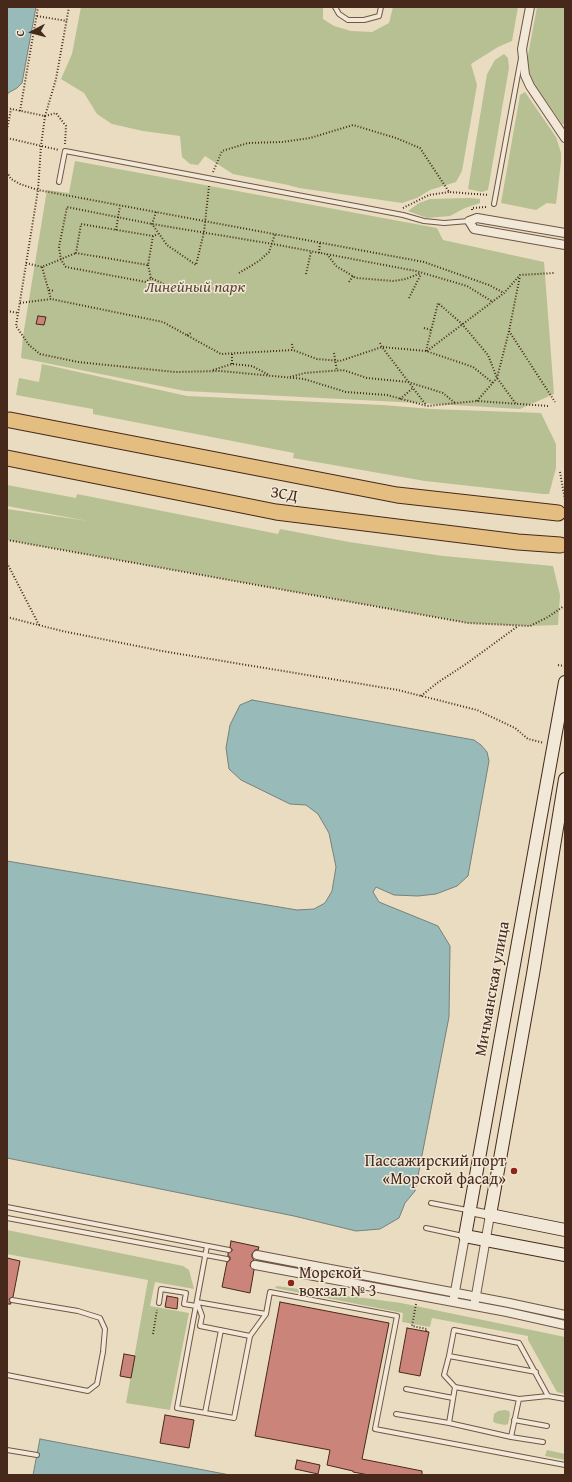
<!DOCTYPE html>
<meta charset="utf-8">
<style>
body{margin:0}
#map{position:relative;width:572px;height:1482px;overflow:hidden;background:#e9dcc1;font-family:"Gentium Book Plus",serif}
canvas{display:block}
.frame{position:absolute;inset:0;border:8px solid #47291c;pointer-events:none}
.north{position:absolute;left:12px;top:12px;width:40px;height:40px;-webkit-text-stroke:3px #f1e8d7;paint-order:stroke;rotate:264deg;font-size:11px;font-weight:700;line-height:16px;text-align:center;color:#47291c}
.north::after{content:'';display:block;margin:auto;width:14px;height:18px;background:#47291c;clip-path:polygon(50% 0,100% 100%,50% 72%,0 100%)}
</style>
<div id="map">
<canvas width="572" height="1482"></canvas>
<div class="frame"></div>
<div class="north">С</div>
</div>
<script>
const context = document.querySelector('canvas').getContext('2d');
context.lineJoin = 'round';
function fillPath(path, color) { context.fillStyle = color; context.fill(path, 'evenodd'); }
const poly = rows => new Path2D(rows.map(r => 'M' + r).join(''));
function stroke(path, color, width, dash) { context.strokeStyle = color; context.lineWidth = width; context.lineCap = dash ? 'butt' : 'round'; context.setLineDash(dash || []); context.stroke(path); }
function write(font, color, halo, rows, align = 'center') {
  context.font = font + ' "Gentium Book Plus",serif'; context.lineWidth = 3; context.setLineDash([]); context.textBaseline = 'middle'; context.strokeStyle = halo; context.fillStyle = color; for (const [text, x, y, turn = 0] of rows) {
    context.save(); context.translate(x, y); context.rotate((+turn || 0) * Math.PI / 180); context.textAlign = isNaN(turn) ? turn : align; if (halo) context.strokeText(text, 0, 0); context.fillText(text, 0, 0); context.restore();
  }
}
fillPath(poly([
 [81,7,323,7,323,19,334,26,351,31,372,32,389,23,393,7,518,7,512,41,498,47,471,64,477,85,462,171,456,182,430,190,417,198,402,203,299,188,288,185,233,174,205,156,198,165,190,164,182,157,180,136,143,131,112,124,97,114,84,93,61,79,72,54],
 [537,7,565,7,565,125,562,124,538,89,532,80,528,68,528,55],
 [504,54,508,58,509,68,488,190,482,192,468,189,487,74,495,60],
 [525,92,556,137,561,153,561,162,556,204,547,203,536,210,501,203,520,95],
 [75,161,437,228,443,240,544,262,554,394,520,409,419,403,185,391,21,358,23,336,47,190,69,193],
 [470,198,480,199,480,203,465,208,450,216,427,218,408,211,419,203,430,199],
 [42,364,187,396,383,405,431,409,541,413,556,444,556,468,549,494,543,494,425,481,293,458,294,453,93,414,93,409,16,395,19,378,39,382],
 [7,485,76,498,77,494,278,534,280,529,349,542,443,556,553,566,560,595,558,625,530,626,468,623,7,540,7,509,88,521,7,506],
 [7,1230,183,1266,189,1270,194,1289,155,1282,150,1306,189,1313,170,1410,126,1403,148,1280,7,1254],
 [277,1286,401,1303,565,1337,565,1394,557,1392,528,1340,528,1336,432,1318,430,1327,402,1322,403,1313,275,1288],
 [505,1410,509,1411,510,1414,508,1424,505,1425,495,1423,493,1421,494,1414,498,1411],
 [547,1450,565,1454,565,1460,545,1456]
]), '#b7c092');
const water = poly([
 [7,7,36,7,22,83,17,88,8,93,7,97,7,7],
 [252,700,474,740,481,745,487,752,489,761,468,876,457,886,436,894,418,896,394,895,376,887,373,892,379,902,438,926,450,946,449,1017,415,1191,405,1203,399,1218,380,1229,356,1231,294,1216,7,1158,7,861,297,910,314,909,325,903,332,891,336,867,329,833,318,814,306,805,290,804,241,780,229,769,226,748,230,725,240,705,252,700],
 [40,1439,230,1475,33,1475,40,1439]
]);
fillPath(water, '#98bab8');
stroke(water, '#78807a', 1);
const building = poly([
 [38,316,46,317,44,325,36,324,38,316],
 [231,1241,259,1247,258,1250,255,1250,252,1254,252,1257,254,1260,251,1262,250,1266,254,1270,250,1293,222,1287,227,1262,230,1260,230,1257,228,1256,228,1253,232,1251,232,1249,230,1247,231,1241],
 [7,1258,20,1261,13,1297,9,1299,11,1304,7,1304,7,1258],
 [167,1296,178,1298,177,1309,165,1307,167,1296],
 [280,1302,389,1323,362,1459,422,1471,422,1475,369,1475,353,1472,353,1471,327,1465,330,1450,255,1436,280,1302],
 [407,1328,429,1332,420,1376,399,1372,407,1328],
 [124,1354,135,1356,131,1378,120,1376,124,1354],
 [165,1415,194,1420,189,1448,160,1443,165,1415],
 [297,1460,320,1465,318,1474,295,1469,297,1460]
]);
fillPath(building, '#cb847a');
stroke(building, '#47291c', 1);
const lane = poly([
 [335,7,339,14,348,20,364,20,379,16,381,7],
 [59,182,65,151,403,215,424,221,444,223,469,221],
 [494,204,521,58],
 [431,1203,467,1210],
 [7,1207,229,1250],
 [7,1218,227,1259],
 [426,1228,463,1236],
 [207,1246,177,1408,234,1418,250,1336,266,1314,270,1292,397,1316,375,1429,565,1465],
 [159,1303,161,1289,186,1293,184,1304,196,1306],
 [250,1336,200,1326,202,1316,197,1302,266,1314],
 [449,1356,454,1330,519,1343,548,1396,565,1399],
 [536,1372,449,1356,444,1375,455,1387,519,1399,548,1396],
 [7,1375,88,1391,97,1384,103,1352,105,1329,100,1318,78,1311,12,1300],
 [406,1389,453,1398],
 [205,1413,221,1330],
 [396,1414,449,1423,511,1437,519,1399],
 [514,1420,547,1426],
 [449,1423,455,1387],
 [511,1437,543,1442],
 [7,1450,37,1455]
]);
const street = poly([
 [530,7,522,49,525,75,530,86,565,138],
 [565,233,477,218,469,221,474,229,565,245],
 [470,1211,490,1215,475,1301],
 [257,1255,509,1303,565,1315],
 [255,1265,507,1312,565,1325],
 [454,1297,465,1236]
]);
const secondary = poly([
 [565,682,465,1236,565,1255],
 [565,779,533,974,490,1215,565,1230]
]);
const highway = poly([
 [10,420,397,495,558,513],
 [7,458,276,512,518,542,560,545]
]);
stroke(lane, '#705645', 6);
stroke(street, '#705645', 10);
stroke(secondary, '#47291c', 14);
stroke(highway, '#47291c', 17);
stroke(poly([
 [37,16,67,21],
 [7,108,45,116,41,146,38,190,16,326,29,345,40,354,78,362,175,372,221,371,304,379,346,392,387,395,427,406,477,401,548,406],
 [20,111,38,7],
 [45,116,56,113,66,126,65,144],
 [45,116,56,79,69,7],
 [7,130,11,109],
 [7,138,59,150],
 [7,172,11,179,20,184,38,190,424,262,489,285,504,293],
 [213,172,222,151,248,143,282,142,310,138,353,125,396,138,420,148,449,192,489,195],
 [403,208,429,195,449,192],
 [472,210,472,208,486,207],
 [156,212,152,224,167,245,196,265,204,232,209,186],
 [116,230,120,206],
 [153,236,148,265,76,253,81,224,153,236,158,234],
 [319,253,320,243],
 [327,254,336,266,356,278,394,281,406,279,421,273],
 [26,263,42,267,76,253],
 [148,265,151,278],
 [42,267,51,299],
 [239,273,259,261,269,252,275,234],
 [306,274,311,252],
 [349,282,353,276],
 [164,284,151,278,146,282,66,267,61,260,59,247,67,207,152,224,273,244,416,271,467,286,493,302],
 [49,290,54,291],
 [409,298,421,274],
 [20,303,51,299,163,322,221,354,293,350,317,359,340,361,382,347,426,351,473,367,493,383],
 [7,311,18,313],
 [424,328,431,330],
 [509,331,555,402],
 [187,335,191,333],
 [380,343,382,347,426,405],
 [292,344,293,350],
 [426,351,438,303,462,324,488,355,497,378,516,404],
 [427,351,504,293,520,275,554,273],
 [334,353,337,371],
 [232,364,232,353],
 [213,370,232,364,252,366,269,375],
 [290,377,305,373,343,370,367,378,408,382,443,393,455,403],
 [400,399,413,388],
 [477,401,497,378,509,331,520,276],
 [7,540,468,623,530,626,548,617,564,606],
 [7,563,39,625],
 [7,617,62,631,162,651,398,690,477,710,515,728,528,739,544,743],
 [558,665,565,666],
 [421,696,437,683,466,664,518,626],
 [416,1304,412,1326,427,1329,426,1331],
 [153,1334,157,1310]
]), '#47291c', 2, [1, 2]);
stroke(lane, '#f1e8d7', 4);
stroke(street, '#f1e8d7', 8);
stroke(secondary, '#f1e8d7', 12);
stroke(highway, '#e4be80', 15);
stroke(poly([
 [560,472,565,500,565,525]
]), '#47291c', 2, [1, 2]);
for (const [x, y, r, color] of [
 [514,1171,4,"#8f2418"],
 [291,1283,4,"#8f2418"]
]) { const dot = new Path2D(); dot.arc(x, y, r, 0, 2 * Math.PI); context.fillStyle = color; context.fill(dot); stroke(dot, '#f1e8d7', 1.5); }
write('italic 16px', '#5d4734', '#f1e8d7', [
 ["Линейный парк",195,288]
]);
write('16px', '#47291c', '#f1e8d7', [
 ["ЗСД",284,495,9],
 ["Мичманская улица",493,989,-80]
]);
write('16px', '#47291c', '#f1e8d7', [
 ["Пассажирский порт",506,1162],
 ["«Морской фасад»",506,1180],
 ["Морской",299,1274,"left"],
 ["вокзал № 3",299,1292,"left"]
], 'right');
</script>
